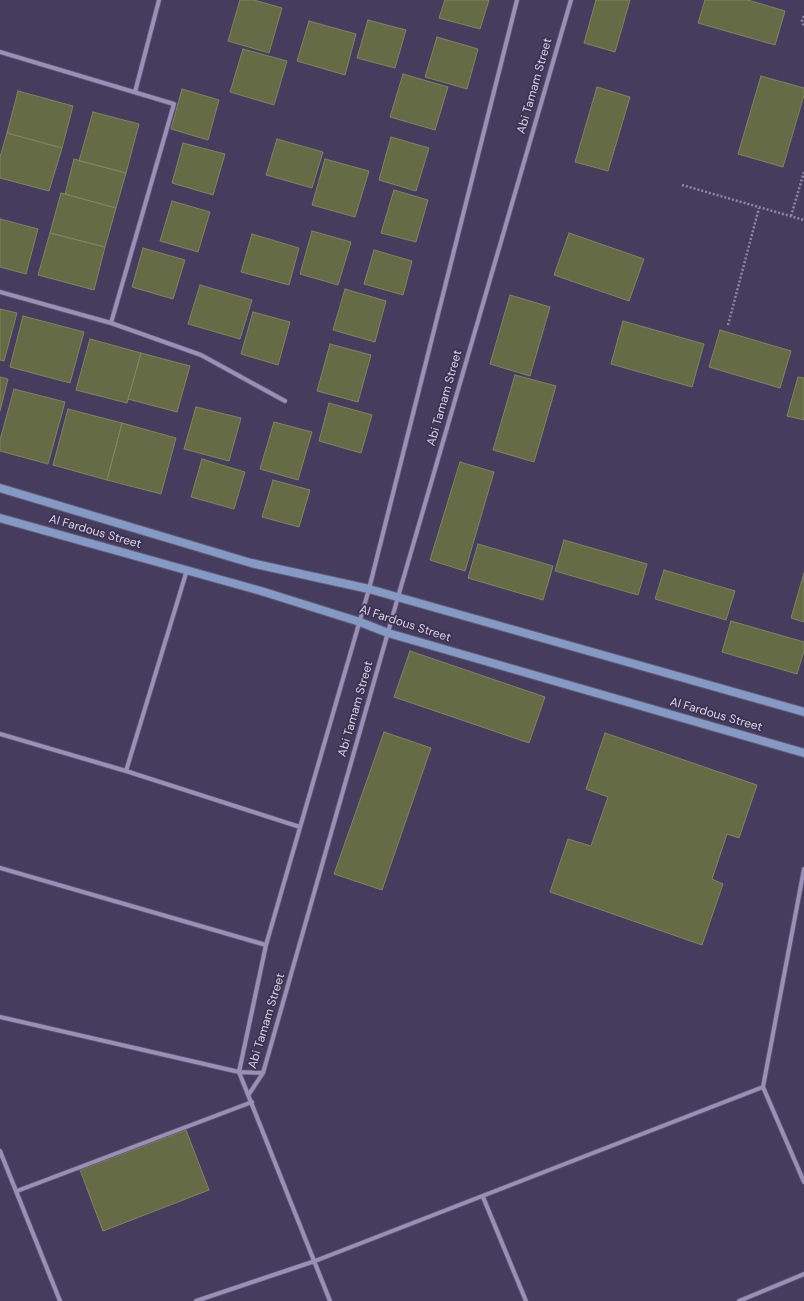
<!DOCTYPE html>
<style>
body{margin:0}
canvas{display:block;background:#463c5e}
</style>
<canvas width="804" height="1301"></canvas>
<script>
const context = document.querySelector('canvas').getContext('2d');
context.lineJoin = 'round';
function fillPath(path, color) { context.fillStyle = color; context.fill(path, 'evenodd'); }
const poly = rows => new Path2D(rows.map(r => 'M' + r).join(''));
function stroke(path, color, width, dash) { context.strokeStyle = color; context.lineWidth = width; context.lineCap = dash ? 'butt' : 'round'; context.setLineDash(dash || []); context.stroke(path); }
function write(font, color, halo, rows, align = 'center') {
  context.font = font + ' "DM Sans",sans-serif'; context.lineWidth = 3.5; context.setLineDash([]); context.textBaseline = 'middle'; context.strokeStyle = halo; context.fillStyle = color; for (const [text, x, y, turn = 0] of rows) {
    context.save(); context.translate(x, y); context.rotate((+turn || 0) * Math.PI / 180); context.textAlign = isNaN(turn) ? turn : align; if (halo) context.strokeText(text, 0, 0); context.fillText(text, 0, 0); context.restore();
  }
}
const building = poly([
 [240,0,254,0,282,8,269,53,228,41,240,0],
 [445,0,489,0,480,29,439,18,445,0],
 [596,0,630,0,615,52,584,43,596,0],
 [705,0,748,0,785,11,775,45,698,23,705,0],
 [368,20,406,30,395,68,357,58,368,20],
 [309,21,356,34,345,75,297,61,309,21],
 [437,37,478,49,467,89,425,77,437,37],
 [243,49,287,61,274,105,230,92,243,49],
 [403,74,448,87,435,130,390,117,403,74],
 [761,76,804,88,804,95,783,167,738,154,761,76],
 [597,87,630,97,608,171,575,162,597,87],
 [182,89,219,100,208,140,171,129,182,89],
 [18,91,73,106,62,148,7,133,18,91],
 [93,112,139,124,126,173,79,161,93,112],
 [7,133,62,148,49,191,0,178,0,157,7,133],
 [391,137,429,148,416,191,379,180,391,137],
 [277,139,323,152,312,188,266,175,277,139],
 [183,143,225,154,213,195,172,183,183,143],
 [74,159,126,173,116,208,65,194,74,159],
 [325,159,369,171,355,217,312,205,325,159],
 [394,190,428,200,416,242,381,233,394,190],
 [61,193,116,208,105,247,50,233,61,193],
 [172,201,210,212,198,252,160,241,172,201],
 [0,219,38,229,26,274,0,267,0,219],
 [312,231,351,242,338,285,300,274,312,231],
 [50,233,105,247,94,290,38,275,50,233],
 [569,233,644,259,629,301,554,275,569,233],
 [252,234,299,248,289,285,241,272,252,234],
 [143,248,185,260,173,299,132,287,143,248],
 [374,250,412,261,403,295,364,284,374,250],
 [200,285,252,300,240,339,188,324,200,285],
 [345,289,386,301,375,342,333,330,345,289],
 [510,295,550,307,530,376,490,364,510,295],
 [0,309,17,313,4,361,0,360,0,309],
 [253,312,290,322,278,365,241,354,253,312],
 [23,316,84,332,70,383,10,367,23,316],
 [623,321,704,344,692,387,611,364,623,321],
 [720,330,791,351,780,388,709,367,720,330],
 [90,339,141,353,127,403,76,390,90,339],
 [330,344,371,355,358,402,317,391,330,344],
 [141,353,190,366,177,412,128,399,141,353],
 [515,375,556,386,534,462,493,450,515,375],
 [0,377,8,379,0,411,0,377],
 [798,377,804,378,804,420,787,416,798,377],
 [14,389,65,402,48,464,0,451,0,440,14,389],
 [329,403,372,415,361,453,319,441,329,403],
 [196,407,241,418,229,461,184,449,196,407],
 [68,409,122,423,107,480,53,465,68,409],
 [274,422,312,432,298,480,260,469,274,422],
 [122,423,176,438,161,494,107,480,122,423],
 [202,459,245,472,234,509,191,497,202,459],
 [460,462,494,472,465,571,430,560,460,462],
 [273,480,310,490,299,527,262,517,273,480],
 [564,540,647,564,638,595,555,571,564,540],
 [478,544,553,566,543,600,468,578,478,544],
 [664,570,735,591,726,620,655,599,664,570],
 [804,573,804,622,791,618,804,573],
 [731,621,804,642,804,651,797,674,722,652,731,621],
 [410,651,545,697,529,743,394,697,410,651],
 [384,732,431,748,382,890,334,874,384,732],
 [605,733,757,785,739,838,727,834,712,879,723,884,702,945,550,892,568,839,591,846,608,797,586,789,605,733],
 [186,1130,209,1190,103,1231,80,1170,186,1130]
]);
fillPath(building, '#646b45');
stroke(building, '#7e855e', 1);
const street = poly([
 [0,52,174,104,111,323],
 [135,92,159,0],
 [0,292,111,323,201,355,285,401],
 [0,734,126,771,300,827],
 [126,771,187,570],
 [0,868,266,945],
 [804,869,763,1087,804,1182],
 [0,1017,239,1072,263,1073],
 [249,1094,263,1073,398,597,571,0],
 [0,1151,60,1301],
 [17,1191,252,1102],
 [483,1197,526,1301],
 [196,1301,315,1261,763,1087],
 [330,1301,239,1072,266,945,369,589,517,0],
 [739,1301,804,1274]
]);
const secondary = poly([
 [0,488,251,563,369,589,804,712],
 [0,518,261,591,360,622,388,633,804,753]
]);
stroke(street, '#605874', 5.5);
stroke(secondary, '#605874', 10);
stroke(poly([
 [804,16,802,21,804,26],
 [682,185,804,220],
 [791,216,804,172],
 [728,325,759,208]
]), '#8f87a2', 2.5, [2, 2]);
stroke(street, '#9a90b7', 4);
stroke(secondary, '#8499c4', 8);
write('12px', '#d9d4e8', '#3b3252', [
 ["Abi Tamam Street",535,86,-74],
 ["Abi Tamam Street",445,398,-74],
 ["Al Fardous Street",95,532,16],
 ["Al Fardous Street",405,624,18],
 ["Abi Tamam Street",356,709,-74],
 ["Al Fardous Street",716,715,16],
 ["Abi Tamam Street",267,1021,-73]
]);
</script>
